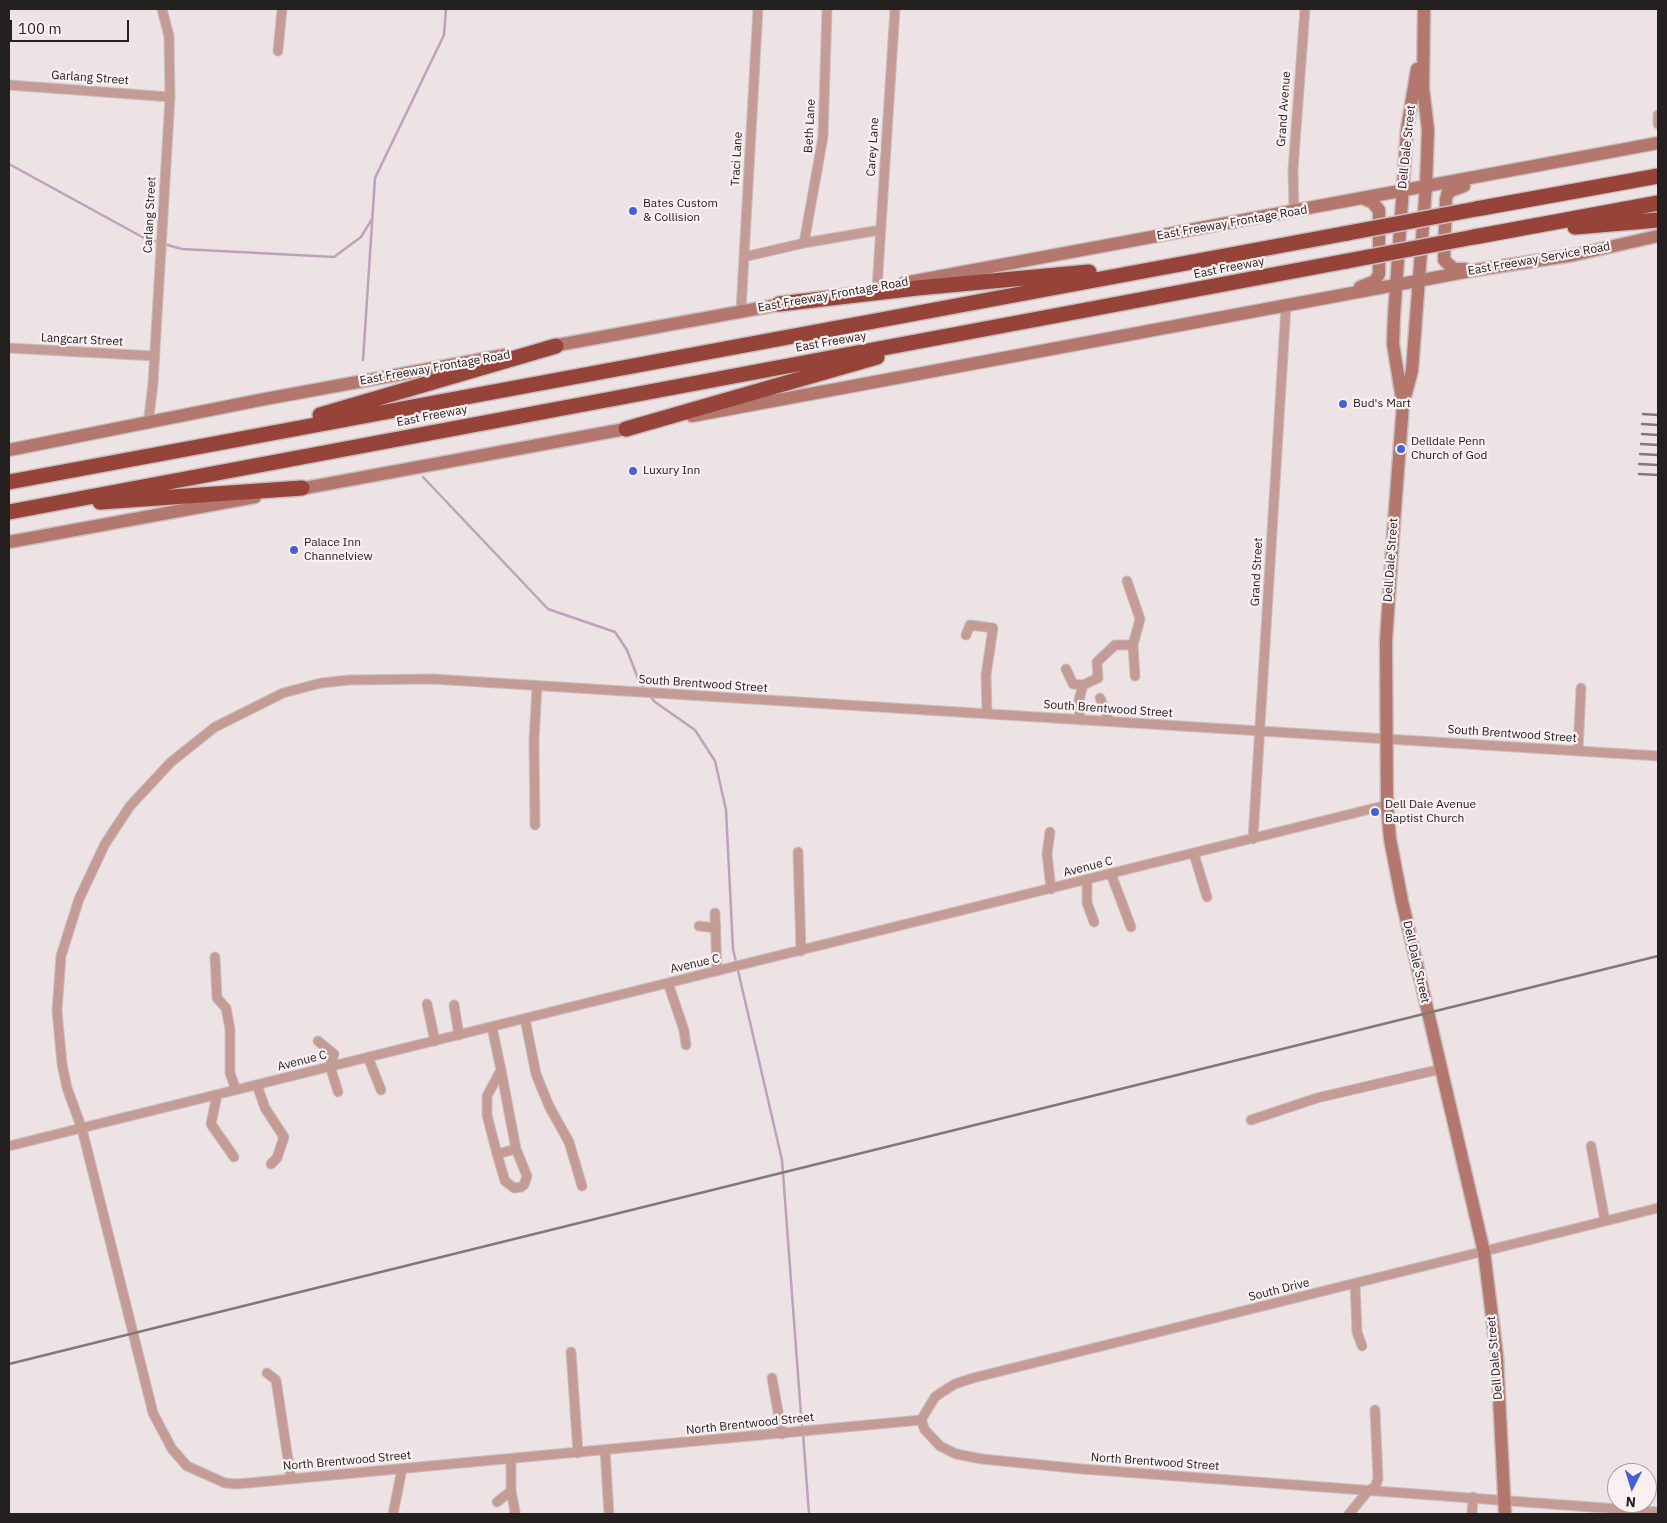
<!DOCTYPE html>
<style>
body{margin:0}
#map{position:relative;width:1667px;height:1523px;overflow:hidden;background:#ede2e4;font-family:"IBM Plex Sans",sans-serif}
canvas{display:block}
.frame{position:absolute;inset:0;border:10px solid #242020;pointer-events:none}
.north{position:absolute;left:1607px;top:1463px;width:50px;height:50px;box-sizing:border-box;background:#faf0f1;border:1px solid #a49d9d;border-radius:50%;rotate:185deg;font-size:14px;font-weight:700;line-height:20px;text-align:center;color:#242020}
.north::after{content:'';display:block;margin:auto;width:18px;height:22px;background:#4661d5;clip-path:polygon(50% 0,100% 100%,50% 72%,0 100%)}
.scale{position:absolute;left:10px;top:20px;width:119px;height:22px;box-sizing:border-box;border:2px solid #242020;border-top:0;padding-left:6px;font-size:15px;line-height:18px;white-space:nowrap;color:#242020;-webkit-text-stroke:4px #faf0f1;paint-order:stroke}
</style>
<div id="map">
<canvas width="1667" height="1523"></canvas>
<div class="frame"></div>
<div class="north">N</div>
<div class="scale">100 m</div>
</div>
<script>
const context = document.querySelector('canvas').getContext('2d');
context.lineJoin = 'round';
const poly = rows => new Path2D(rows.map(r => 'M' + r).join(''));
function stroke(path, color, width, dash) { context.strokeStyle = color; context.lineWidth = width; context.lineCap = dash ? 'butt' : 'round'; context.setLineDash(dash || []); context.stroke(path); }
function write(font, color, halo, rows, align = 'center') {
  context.font = font + ' "IBM Plex Sans",sans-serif'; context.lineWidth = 4.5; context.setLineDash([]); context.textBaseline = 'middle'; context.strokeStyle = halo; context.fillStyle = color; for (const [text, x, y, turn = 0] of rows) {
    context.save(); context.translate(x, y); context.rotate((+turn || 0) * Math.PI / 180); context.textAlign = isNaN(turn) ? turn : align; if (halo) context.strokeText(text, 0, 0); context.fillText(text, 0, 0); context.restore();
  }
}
stroke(poly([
 [9,164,144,238,159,242],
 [164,244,182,249,334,257,361,237,372,219],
 [363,360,375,178,444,35,446,9],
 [423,477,548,609,615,632,627,650,639,681,646,691],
 [649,695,655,702,695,730,715,761,726,810,733,949,782,1160,802,1428],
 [803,1433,809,1514]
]), '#c0a1bd', 2.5);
const street = poly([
 [278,51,282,9],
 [9,85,170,97],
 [1658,115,1658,124],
 [1294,211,1293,170,1305,9],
 [804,243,823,137,827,9],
 [744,257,804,243,880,230],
 [877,288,895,9],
 [741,310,758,9],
 [9,348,154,356],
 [148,424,153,384,170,97,169,36,162,9],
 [1127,581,1140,619,1133,645,1135,676],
 [966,635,970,625,993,628,986,675,987,714],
 [1066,669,1073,684,1083,685,1098,678,1097,662,1115,645,1133,645],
 [1100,698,1109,721],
 [1080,720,1079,700,1083,685],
 [1578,751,1581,688],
 [1658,756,433,679,349,680,321,683,283,693,215,727,171,762,130,806,105,844,79,899,61,956,57,1011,62,1064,67,1088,82,1129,153,1413,172,1449,187,1466,225,1483,237,1484,921,1420,925,1430,940,1446,956,1454,982,1459,1082,1469,1658,1512],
 [535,825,534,741,537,686],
 [1050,832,1047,854,1051,889],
 [1253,839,1286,306],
 [798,852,801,951],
 [1194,854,1207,897],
 [1111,874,1131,927],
 [1087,880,1087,903,1094,922],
 [715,913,717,971],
 [699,926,716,928],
 [215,957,217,998,226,1008,230,1029,230,1073,236,1090],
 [668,983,684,1030,686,1045],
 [427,1004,435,1041],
 [454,1005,459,1035],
 [525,1019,536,1074,549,1106,569,1142,582,1186],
 [492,1027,501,1070,516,1149,497,1154,487,1115,487,1096,501,1070],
 [318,1041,334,1054,330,1066,338,1092],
 [368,1057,381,1090],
 [257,1085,265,1108,284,1137,277,1158,271,1164],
 [217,1095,211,1124,234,1157],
 [1251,1120,1317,1098,1441,1069],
 [9,1146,1387,805],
 [1591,1146,1605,1221],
 [497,1154,505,1181,514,1188,521,1187,524,1185,527,1176,516,1149],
 [1355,1284,1357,1332,1362,1346],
 [571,1352,578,1453],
 [267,1373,276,1380,291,1479],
 [772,1378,782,1434],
 [921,1420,935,1397,942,1392,955,1384,973,1378,1658,1208],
 [605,1450,609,1514],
 [511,1491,515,1511,514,1514],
 [497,1502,511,1491,511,1459],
 [393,1514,402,1469],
 [1349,1514,1368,1491,1375,1487,1378,1479,1375,1410],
 [1472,1514,1473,1497]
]);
const secondary = poly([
 [1424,9,1423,88,1428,130,1426,186,1412,371,1403,404,1393,536,1386,641,1387,805,1390,839,1402,901,1484,1252,1497,1356,1505,1514],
 [1464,186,1448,192,1446,199,1444,260,1454,269,1465,269],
 [904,283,1658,143],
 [1360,287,1375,281,1379,274,1379,210,1372,202,1364,199],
 [547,347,788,303],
 [1402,399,1393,344,1394,317,1407,129,1417,69],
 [692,416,1476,270,1574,255,1658,236],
 [9,450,265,399,505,355],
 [294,490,636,427],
 [9,542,255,497]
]);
const highway = poly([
 [1476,209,1658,176],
 [1575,227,1658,220],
 [1474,237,1658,203],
 [779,304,917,288,1089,272],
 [320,415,556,346],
 [626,429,877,357],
 [9,482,1348,233],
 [100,502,302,488],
 [9,512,1347,261]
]);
stroke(street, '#c9bfc1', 11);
stroke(secondary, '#c9bfc1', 15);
stroke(highway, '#c9bfc1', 18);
stroke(street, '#c59c95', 9);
stroke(secondary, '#b3776e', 12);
stroke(highway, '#964439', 15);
stroke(poly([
 [1643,414,1658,415],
 [1642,424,1658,425],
 [1642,434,1658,435],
 [1641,444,1658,445],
 [1640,454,1658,455],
 [1639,464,1658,465],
 [1639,474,1658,475],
 [9,1364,1658,956]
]), '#807879', 2.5);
const highwayBridge = poly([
 [1348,233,1476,209],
 [1347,261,1474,237]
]);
stroke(highwayBridge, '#c9bfc1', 18, []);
stroke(highwayBridge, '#964439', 15);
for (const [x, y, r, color] of [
 [633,211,5,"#4661d5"],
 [1343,404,5,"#4661d5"],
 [1401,449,5,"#4661d5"],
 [633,471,5,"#4661d5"],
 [294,550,5,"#4661d5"],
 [1375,812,5,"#4661d5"]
]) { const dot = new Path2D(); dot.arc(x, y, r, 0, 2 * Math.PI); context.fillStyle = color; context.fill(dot); stroke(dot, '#faf0f1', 2); }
write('12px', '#242020', '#faf0f1', [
 ["Garlang Street",90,78,4],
 ["Grand Avenue",1284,109,-86],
 ["Beth Lane",810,126,-87],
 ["Carey Lane",873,147,-86],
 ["Dell Dale Street",1407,147,-84],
 ["Traci Lane",737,159,-87],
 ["Carlang Street",150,215,-87],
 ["East Freeway Frontage Road",1232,223,-10],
 ["East Freeway Service Road",1539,259,-10],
 ["East Freeway",1229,268,-11],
 ["East Freeway Frontage Road",833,295,-10],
 ["Langcart Street",82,340,3],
 ["East Freeway",831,342,-10],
 ["East Freeway Frontage Road",435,368,-10],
 ["East Freeway",432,416,-11],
 ["Dell Dale Street",1391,560,-86],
 ["Grand Street",1257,572,-87],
 ["South Brentwood Street",703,684,4],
 ["South Brentwood Street",1108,709,4],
 ["South Brentwood Street",1512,734,4],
 ["Avenue C",1088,867,-14],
 ["Dell Dale Street",1416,962,77],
 ["Avenue C",695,964,-13],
 ["Avenue C",302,1061,-14],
 ["South Drive",1279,1290,-14],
 ["Dell Dale Street",1495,1358,-95],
 ["North Brentwood Street",750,1424,-6],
 ["North Brentwood Street",347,1461,-5],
 ["North Brentwood Street",1155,1462,4]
]);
write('12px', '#242020', '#faf0f1', [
 ["Bates Custom",643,204],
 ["& Collision",643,218],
 ["Bud's Mart",1353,404],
 ["Delldale Penn",1411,442],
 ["Church of God",1411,456],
 ["Luxury Inn",643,471],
 ["Palace Inn",304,543],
 ["Channelview",304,557],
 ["Dell Dale Avenue",1385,805],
 ["Baptist Church",1385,819]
], 'left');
</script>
